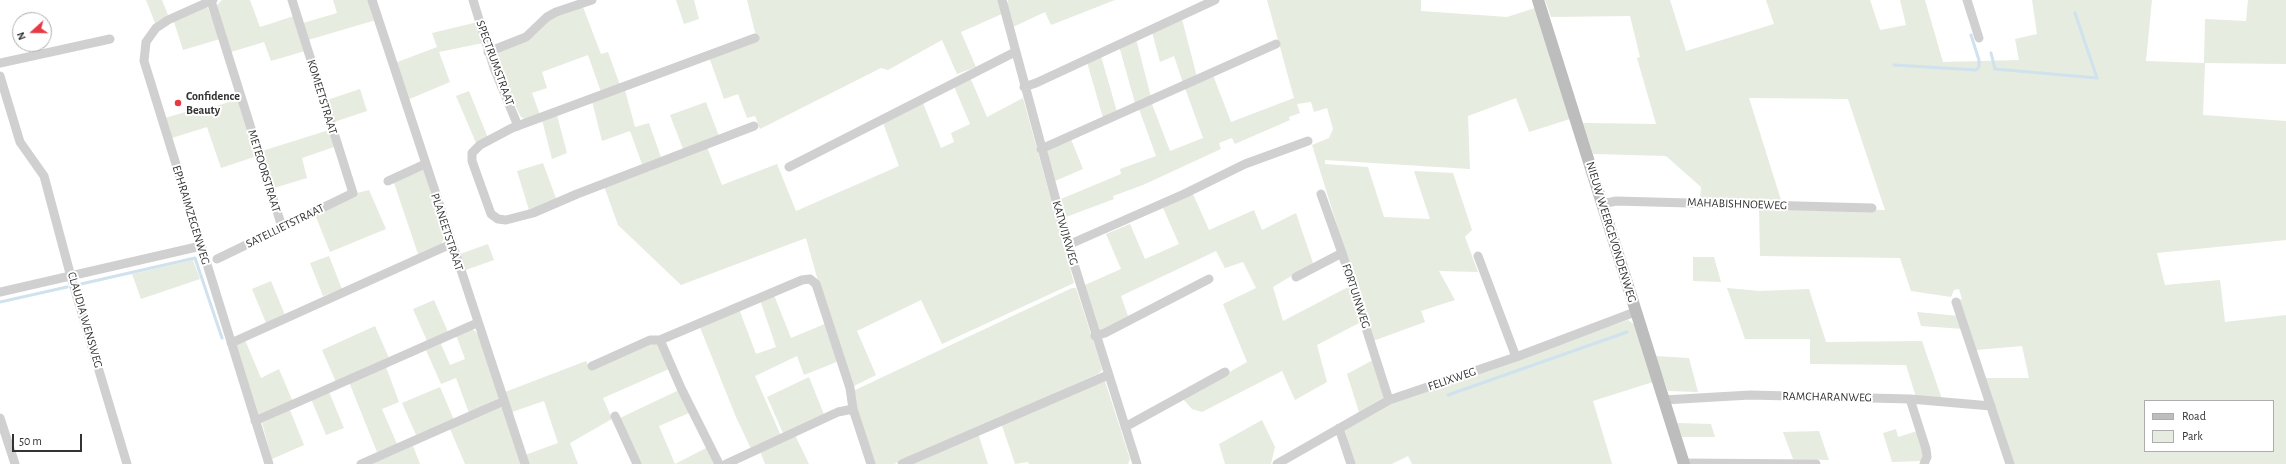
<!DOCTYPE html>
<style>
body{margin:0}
#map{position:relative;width:2286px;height:464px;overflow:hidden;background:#fff;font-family:"Alegreya Sans",sans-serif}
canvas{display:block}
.legend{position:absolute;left:2144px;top:400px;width:130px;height:52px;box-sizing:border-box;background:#fff;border:1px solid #adadad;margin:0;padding:5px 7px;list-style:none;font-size:12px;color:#333}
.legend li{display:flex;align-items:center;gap:8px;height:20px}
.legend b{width:20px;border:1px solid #adadad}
.north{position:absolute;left:12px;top:12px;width:40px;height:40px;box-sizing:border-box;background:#fff;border:1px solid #adadad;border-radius:50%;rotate:249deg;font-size:11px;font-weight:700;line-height:16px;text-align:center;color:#333}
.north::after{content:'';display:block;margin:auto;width:14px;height:18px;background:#e63946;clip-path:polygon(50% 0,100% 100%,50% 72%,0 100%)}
.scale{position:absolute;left:12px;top:434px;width:70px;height:18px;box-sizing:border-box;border:2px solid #333;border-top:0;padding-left:5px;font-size:12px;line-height:14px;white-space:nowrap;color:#333;-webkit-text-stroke:3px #fff;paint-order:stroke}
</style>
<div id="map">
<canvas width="2286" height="464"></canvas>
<ul class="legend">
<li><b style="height:5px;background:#bdbdbd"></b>Road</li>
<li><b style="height:11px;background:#e6ecdf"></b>Park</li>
</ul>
<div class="north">N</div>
<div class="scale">50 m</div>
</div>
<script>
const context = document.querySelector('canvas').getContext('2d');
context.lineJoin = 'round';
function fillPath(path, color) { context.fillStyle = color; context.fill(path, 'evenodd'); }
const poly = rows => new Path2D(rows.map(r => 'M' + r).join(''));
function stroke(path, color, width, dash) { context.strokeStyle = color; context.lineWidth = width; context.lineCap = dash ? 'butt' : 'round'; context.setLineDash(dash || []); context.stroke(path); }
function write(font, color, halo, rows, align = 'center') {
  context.font = font + ' "Alegreya Sans",sans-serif'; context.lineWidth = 4; context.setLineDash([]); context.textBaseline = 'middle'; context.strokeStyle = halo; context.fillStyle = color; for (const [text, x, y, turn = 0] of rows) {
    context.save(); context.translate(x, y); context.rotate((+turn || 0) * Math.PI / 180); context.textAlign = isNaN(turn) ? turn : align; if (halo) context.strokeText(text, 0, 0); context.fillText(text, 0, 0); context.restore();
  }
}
fillPath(poly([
 [146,0,162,0,168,15,155,23],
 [222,0,250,0,260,27,294,16,305,51,271,61,264,42,231,52,217,9,217,5],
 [333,0,369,0,376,20,308,40,303,23,337,13],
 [676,0,694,0,699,19,684,24],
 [747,0,998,0,1002,14,961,32,976,67,957,74,942,40,888,70,881,68,760,129,755,116,747,118,738,94,724,99,709,57,757,40],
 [1008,0,1115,0,1051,25,1045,12,1013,27,1007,4],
 [1267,0,1421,0,1421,11,1507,17,1535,8,1570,119,1529,132,1516,98,1468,116,1470,169,1325,160,1325,164,1368,167,1384,217,1430,219,1414,171,1453,173,1472,230,1465,237,1478,272,1439,271,1455,300,1421,311,1425,322,1373,341,1312,145,1329,138,1333,129,1327,108,1314,112,1311,102,1297,104,1300,113,1289,117,1290,120,1235,144,1232,138,1219,143,1221,149,1143,185,1113,196,1114,199,1066,217,1061,199,1121,174,1120,169,1156,156,1139,109,1152,104,1170,151,1203,138,1185,88,1213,75,1231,122,1294,98],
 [1545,0,1670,0,1686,51,1774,24,1766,0,1870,0,1880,30,1906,25,1900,0,1925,0,1943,62,2019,60,2015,39,2037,34,2032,0,2152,0,2146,61,2204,63,2205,19,2246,21,2248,0,2286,0,2286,64,2205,63,2203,115,2286,121,2286,240,2157,253,2165,285,2220,280,2225,322,2286,315,2286,464,2013,464,1985,378,2029,378,2022,346,1976,350,1959,300,1962,299,1959,289,1954,290,1951,297,1911,291,1900,258,1760,256,1759,208,1885,210,1848,99,1749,98,1781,200,1700,199,1701,187,1666,156,1593,154,1583,123,1656,124,1637,58,1640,57,1630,16,1551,17],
 [2145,401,2273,401,2273,451,2145,451],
 [583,7,601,54,608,52,620,85,601,92,588,55,542,72,547,88,532,93,540,115,525,119,521,117,510,95,494,54,548,19],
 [206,8,208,8,220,39,183,50,174,22],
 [1182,19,1197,77,1183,83,1174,56,1160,62,1152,32],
 [478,22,483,43,439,52,450,82,407,100,395,63,437,47,432,33],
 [1136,39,1151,97,1135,103,1119,46],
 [1101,56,1117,112,1103,118,1087,62],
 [970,77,987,117,1023,98,1074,283,942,344,921,300,857,331,876,375,852,387,825,306,806,238,681,285,618,225,604,186,707,147,722,185,777,164,796,211,899,166,883,123,923,103,941,148,954,142,951,133,970,124,953,84],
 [360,89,367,111,334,122,327,100],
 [625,90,635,127,649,123,661,157,642,164,630,131,602,141,592,101],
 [469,91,488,138,476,143,456,96],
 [239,99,257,156,221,168,207,127,172,138,165,118,202,107,203,110],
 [706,102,719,136,683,149,670,115],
 [557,115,567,153,552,159,542,120],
 [329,130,334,147,302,158,307,178,274,188,262,151],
 [1071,139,1083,169,1055,181,1047,151],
 [543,163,557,201,529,210,517,171],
 [422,169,424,170,444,239,441,244,418,254,393,180],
 [369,190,386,229,330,252,314,212,353,194],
 [1193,194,1209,230,1254,210,1262,230,1296,213,1313,263,1273,287,1283,321,1350,286,1361,322,1317,345,1327,382,1295,400,1282,371,1202,412,1192,409,1183,399,1247,362,1223,304,1256,288,1243,262,1225,268,1216,251,1121,296,1128,316,1099,332,1085,285,1121,269,1106,234,1130,224,1145,259,1179,244,1163,208],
 [488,244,494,260,463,271,457,255],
 [329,256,342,289,323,296,310,263],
 [1693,257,1714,257,1721,282,1693,281],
 [193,260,200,279,141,299,132,274],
 [271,281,285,315,266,323,252,289],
 [1072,288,1076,288,1101,365,1102,370,1098,374,894,464,875,464,854,407,853,391],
 [1727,288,1760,291,1809,289,1826,342,1922,341,1942,399,1916,397,1906,365,1810,364,1810,339,1745,339],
 [774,295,791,338,827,323,839,361,804,375,797,356,755,376,781,436,752,451,736,417,699,325,739,309,756,354,776,347,760,300],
 [434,300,448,332,427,341,413,309],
 [1917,312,1959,316,1963,329,1921,326],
 [1628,320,1635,325,1653,382,1593,401,1612,464,1412,464,1408,456,1392,464,1354,464,1345,430,1386,405],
 [375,326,389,358,336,382,322,350],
 [471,330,474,330,479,336,499,398,469,413,456,378,441,384,426,350,441,344,450,365,465,359,456,335],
 [245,340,261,378,279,369,293,402,259,415,257,414,237,347,237,344],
 [649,342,658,343,669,369,603,398,612,419,570,443,578,464,529,464,525,455,558,443,544,401,512,412,505,392,586,361,591,370],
 [1655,356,1689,358,1698,392,1668,391],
 [1373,360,1384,397,1359,412,1347,374],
 [386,367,399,402,382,409,397,444,377,452,349,382],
 [809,377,825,417,783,433,767,397],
 [1105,381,1130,459,1128,464,1029,464,1028,462,1015,464,1001,423],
 [440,387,454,420,416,435,402,403],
 [679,390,689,413,659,426,675,464,708,447,717,464,641,464,620,418],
 [329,392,344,428,326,435,311,399],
 [500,407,503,408,522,464,465,464,450,429],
 [290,410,304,445,272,459,262,423],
 [1262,420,1275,447,1271,464,1225,464,1219,444],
 [1677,423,1711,424,1715,437,1682,437],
 [1896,429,1898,437,1917,431,1922,446,1922,461,1892,462,1883,433],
 [1819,431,1829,460,1793,459,1783,432],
 [978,433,988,464,909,464],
 [795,435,809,464,765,464,760,451],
 [413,446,420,464,371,464]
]), '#e6ecdf');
stroke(poly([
 [1991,53,1995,69,2097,78,2075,13],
 [1894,65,1976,70,1979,67,1979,60,1971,35],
 [81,284,195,258,222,338],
 [0,302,67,287],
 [1448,395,1627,332]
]), '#cfe2ee', 3);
stroke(poly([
 [213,0,168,20,156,28,146,42,144,61,269,464],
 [372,0,525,464],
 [473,0,494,68,518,126],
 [1002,0,1068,245,1137,464],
 [1967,0,1979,38],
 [211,1,282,227],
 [488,52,526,37,547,17,556,12,592,0],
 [0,63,110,39],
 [0,76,20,142,44,176,71,277,127,464],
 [1024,87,1036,83,1215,0],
 [754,126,577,194,533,213,506,220,498,219,491,214,472,161,472,153,480,145,512,128,755,38],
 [1041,149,1276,44],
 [789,167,1015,52],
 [388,181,425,164],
 [1321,194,1342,253,1389,400],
 [1602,204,1616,201,1872,208],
 [1068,245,1184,194,1245,164,1308,141],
 [1478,256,1516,357],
 [217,259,353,193,292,0],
 [1296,277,1342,253],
 [0,292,201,246],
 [1956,302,2010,464],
 [1095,336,1105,333,1209,279],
 [660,340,681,388,719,464],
 [231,343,451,244],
 [592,366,650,340,660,340,802,280,810,279,816,284,850,388,853,409],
 [1910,399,1926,449,1927,457,1924,464],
 [1664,400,1750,395,1910,399,1991,406],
 [615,416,637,464],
 [0,418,15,464],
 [255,421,477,323],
 [1125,427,1225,372],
 [1339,428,1351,464],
 [1684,463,1816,464],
 [361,464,504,401],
 [726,464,838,412,853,409,871,464],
 [902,464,1108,375],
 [1277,464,1389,400,1516,357,1635,312]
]), '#d0d0d0', 9);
stroke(poly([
 [1538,0,1684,464]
]), '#bdbdbd', 12);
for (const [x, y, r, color] of [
 [178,103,4,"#e63946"]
]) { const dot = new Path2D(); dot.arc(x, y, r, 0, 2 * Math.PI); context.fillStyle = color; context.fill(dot); stroke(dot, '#fff', 1.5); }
write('12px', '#333', '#fff', [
 ["SPECTRUMSTRAAT",495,63,70],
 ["KOMEETSTRAAT",322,97,73],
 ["METEOORSTRAAT",264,171,73],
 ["MAHABISHNOEWEG",1737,204,2],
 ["EPHRAIMZEGENWEG",191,215,73],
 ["SATELLIETSTRAAT",285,226,-26],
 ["PLANEETSTRAAT",447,232,72],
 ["NIEUW WEERGEVONDENWEG",1611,232,73],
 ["KATWIJKWEG",1065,233,74],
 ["FORTUINWEG",1356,296,72],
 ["CLAUDIA WENSWEG",85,320,74],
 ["FELIXWEG",1452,379,-19],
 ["RAMCHARANWEG",1827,397,1]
]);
write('bold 12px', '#333', '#fff', [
 ["Confidence",186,96],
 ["Beauty",186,110]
], 'left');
</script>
